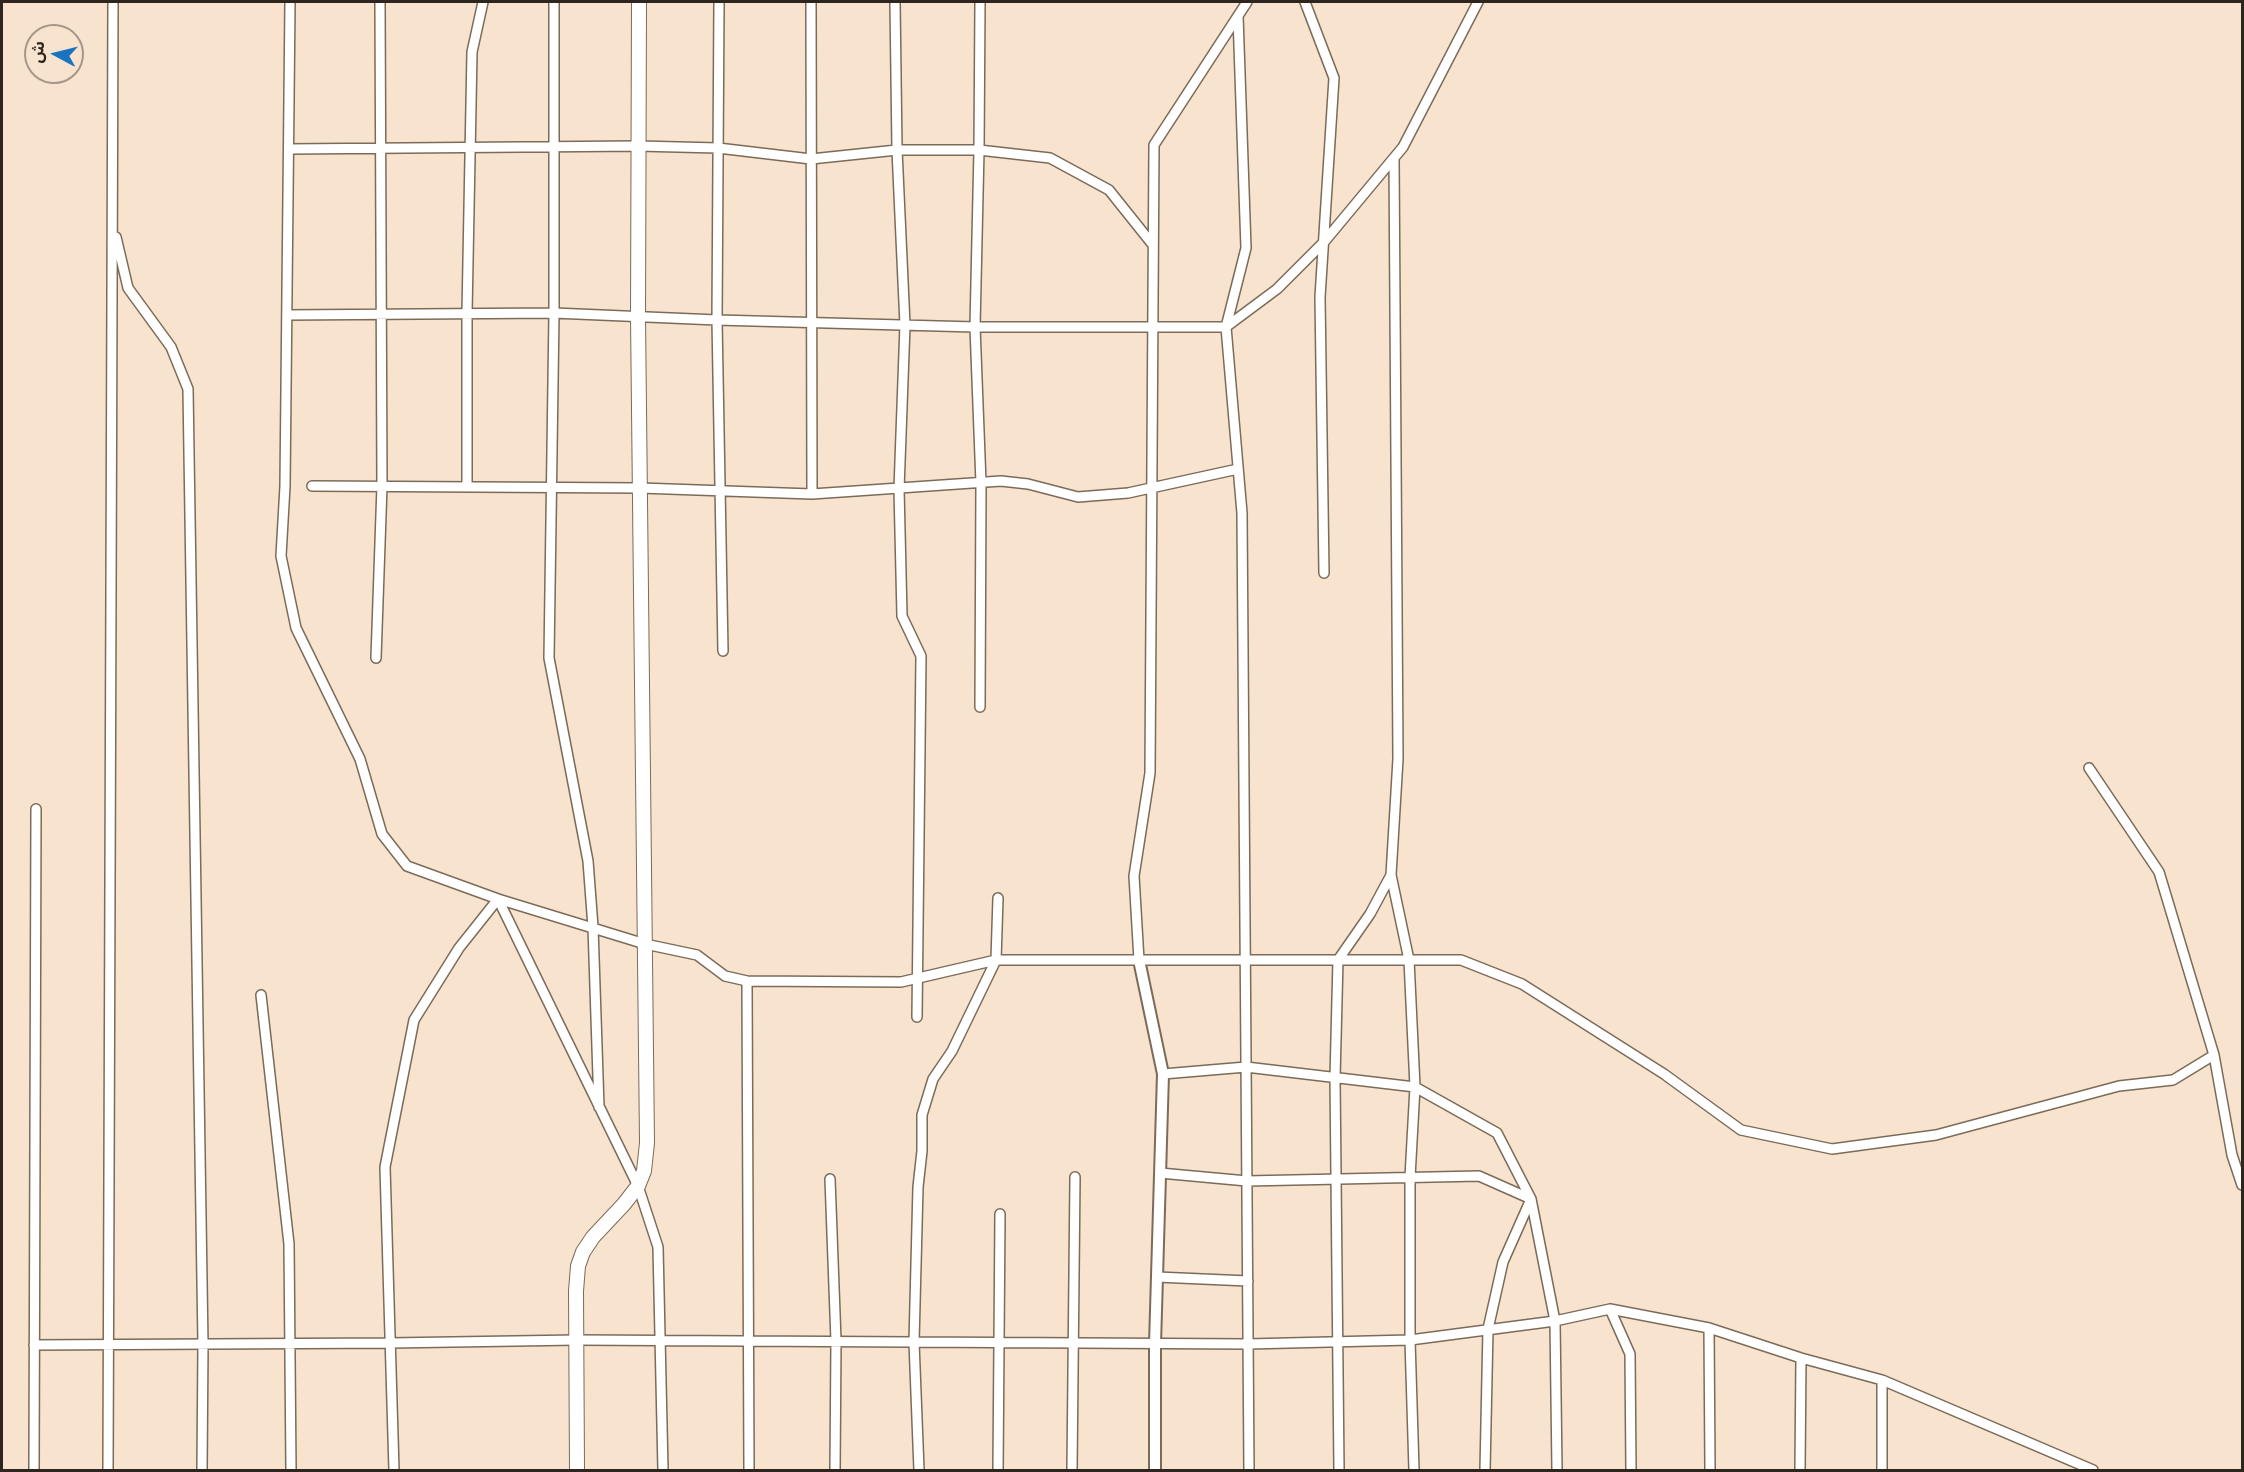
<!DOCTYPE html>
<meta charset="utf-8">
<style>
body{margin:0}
#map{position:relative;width:2244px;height:1472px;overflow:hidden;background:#f7e3ce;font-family:"Zilla Slab","Noto Sans Arabic",serif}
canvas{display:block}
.frame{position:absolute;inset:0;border:3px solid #2e261e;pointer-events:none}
.north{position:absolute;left:24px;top:24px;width:60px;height:60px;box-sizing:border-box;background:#f7e3ce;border:2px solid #a79788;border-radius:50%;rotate:277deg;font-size:16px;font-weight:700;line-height:24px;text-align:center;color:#2e261e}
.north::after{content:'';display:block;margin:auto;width:21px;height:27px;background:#1973c0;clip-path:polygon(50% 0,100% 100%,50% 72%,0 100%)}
</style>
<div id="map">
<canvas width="2244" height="1472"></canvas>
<div class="frame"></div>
<div class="north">ش</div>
</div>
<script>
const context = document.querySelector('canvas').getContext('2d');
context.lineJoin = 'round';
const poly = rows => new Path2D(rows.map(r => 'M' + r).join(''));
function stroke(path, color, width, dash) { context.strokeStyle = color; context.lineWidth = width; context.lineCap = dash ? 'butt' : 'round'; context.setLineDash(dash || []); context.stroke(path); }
const minor = poly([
 [290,2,285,486,281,556,296,628,360,759,382,834,407,866,498,899,645,944,697,955,725,976,747,981,901,982,996,960,1461,960,1522,984,1664,1074,1741,1130,1832,1149,1936,1135,2119,1086,2173,1080,2214,1055],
 [554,2,554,313,549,658,588,861,593,927,599,1107],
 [719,2,717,320,723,651],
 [811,2,812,494],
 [895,2,897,150,905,325,899,489,902,616,921,656,917,1017],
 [980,2,979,150,975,327,981,483,980,707],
 [1305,2,1334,78,1320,297,1324,573],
 [1238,16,1246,248,1226,327,1242,513,1249,1470],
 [289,149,638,146,718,148,811,159,897,150,979,150,1050,158,1109,190,1153,245],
 [116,237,128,288,171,347,188,389,203,1344,202,1470],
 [287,315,554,313,717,320,975,327,1226,327,1277,289,1324,242,1403,147,1478,2],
 [312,486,640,488,812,494,1001,481,1028,484,1078,497,1128,493,1238,469],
 [467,487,467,313,472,52,483,2],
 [376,658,382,486,380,2],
 [2089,768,2159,872,2214,1055,2232,1155,2242,1185],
 [1391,875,1409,960,1415,1087,1410,1177,1410,1340,1414,1470],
 [498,899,638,1186,658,1247,663,1470],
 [1139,960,1134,876,1150,773,1154,145,1247,2],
 [747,981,749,1470],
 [261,995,289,1244,291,1470],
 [1163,1074,1246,1067,1415,1087,1497,1133,1531,1199,1503,1262,1488,1329,1485,1470],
 [1160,1173,1247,1181,1479,1176,1531,1199,1555,1321,1557,1470],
 [830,1179,836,1341,835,1470],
 [1157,1277,1248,1281],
 [1610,1309,1630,1354,1631,1470],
 [1709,1328,1710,1470],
 [34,1345,390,1343,577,1340,1248,1344,1410,1340,1555,1321,1610,1309,1709,1328,1801,1358,1882,1380,2093,1470],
 [1882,1380,1882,1470],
 [34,1470,36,809],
 [108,1470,113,2],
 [394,1470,385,1167,414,1020,459,948,498,899],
 [919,1470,914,1342,918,1187,922,1151,922,1115,933,1079,952,1051,996,960,998,898],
 [998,1470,1000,1214],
 [1072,1470,1075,1177],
 [1339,1470,1335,1078,1338,960,1370,914,1391,875,1398,759,1394,158],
 [1800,1470,1801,1358]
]);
const tertiary = poly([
 [1139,960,1163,1074,1155,1344,1155,1470]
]);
const primary = poly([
 [577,1470,576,1291,578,1266,583,1252,593,1237,624,1204,638,1186,644,1171,647,1143,638,317,639,2]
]);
stroke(minor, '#7c6b58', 12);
stroke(tertiary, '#7c6b58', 14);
stroke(primary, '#7c6b58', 16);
stroke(minor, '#fff', 9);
stroke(tertiary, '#fff', 10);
stroke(primary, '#fff', 14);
</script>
